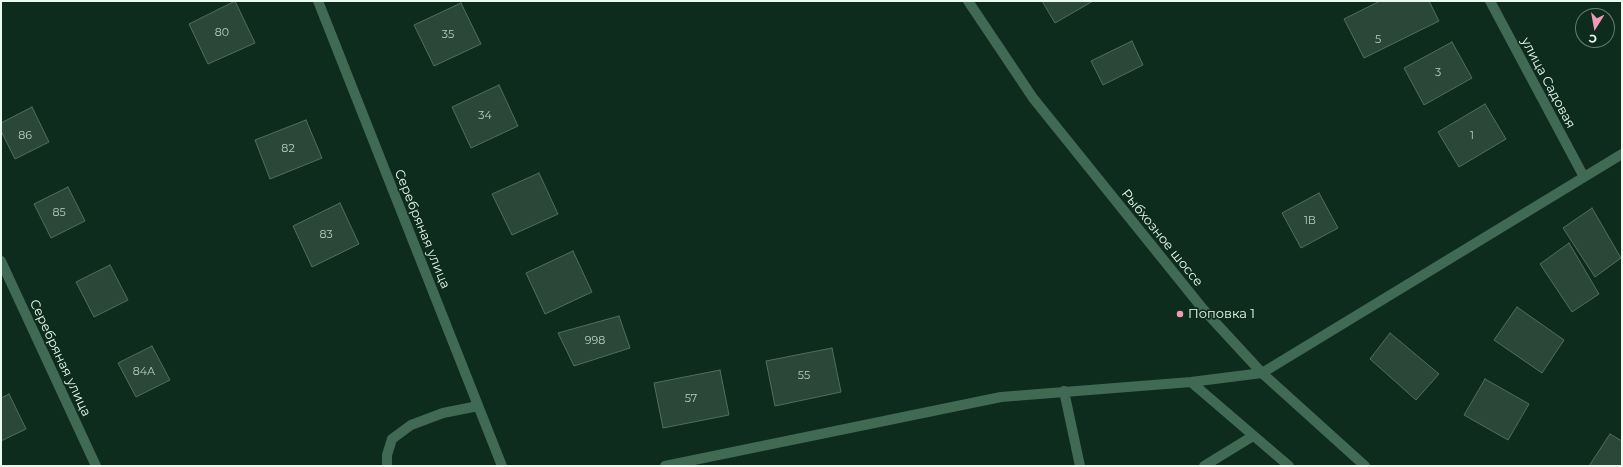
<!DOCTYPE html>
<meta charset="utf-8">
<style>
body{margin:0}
#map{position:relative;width:1623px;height:467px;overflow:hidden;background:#0e2c1d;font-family:Montserrat,sans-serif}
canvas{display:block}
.frame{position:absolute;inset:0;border:2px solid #e9faef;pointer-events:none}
.north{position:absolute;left:1575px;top:8px;width:40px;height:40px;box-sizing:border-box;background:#0e2c1d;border:1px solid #667e71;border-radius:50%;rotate:191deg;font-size:11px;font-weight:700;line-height:16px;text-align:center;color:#e9faef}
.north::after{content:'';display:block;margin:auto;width:14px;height:18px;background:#ef9ab8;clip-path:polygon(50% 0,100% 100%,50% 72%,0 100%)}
</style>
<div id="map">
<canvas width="1623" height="467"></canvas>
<div class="frame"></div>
<div class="north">С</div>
</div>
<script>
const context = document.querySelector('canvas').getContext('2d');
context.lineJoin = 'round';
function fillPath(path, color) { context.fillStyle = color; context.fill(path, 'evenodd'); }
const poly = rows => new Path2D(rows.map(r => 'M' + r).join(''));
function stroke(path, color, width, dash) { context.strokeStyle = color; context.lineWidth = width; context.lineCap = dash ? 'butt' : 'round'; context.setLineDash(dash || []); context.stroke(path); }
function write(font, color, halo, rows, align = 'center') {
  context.font = font + ' Montserrat,sans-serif'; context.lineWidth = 3.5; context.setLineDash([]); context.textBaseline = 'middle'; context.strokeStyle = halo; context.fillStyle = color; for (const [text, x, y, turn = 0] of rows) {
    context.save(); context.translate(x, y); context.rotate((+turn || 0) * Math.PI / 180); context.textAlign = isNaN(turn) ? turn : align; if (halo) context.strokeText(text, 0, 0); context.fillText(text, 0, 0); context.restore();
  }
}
const building = poly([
 [235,1,255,43,208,64,189,24,235,1],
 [1042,1,1093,1,1055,23,1042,1],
 [1380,1,1429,1,1439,21,1364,58,1344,19,1380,1],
 [461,3,481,44,434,66,414,25,461,3],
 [1132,41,1143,65,1103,85,1091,61,1132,41],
 [1452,42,1472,78,1424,105,1404,68,1452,42],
 [499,85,518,126,471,148,452,107,499,85],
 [1485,104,1506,139,1459,167,1438,132,1485,104],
 [32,107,49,142,15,159,1,131,1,123,32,107],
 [306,120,322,158,270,179,255,140,306,120],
 [539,173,558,214,512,235,492,194,539,173],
 [68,187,85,221,51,238,34,204,68,187],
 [1319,193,1338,228,1301,248,1282,213,1319,193],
 [340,203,359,244,312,267,293,226,340,203],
 [1592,208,1621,258,1595,277,1563,228,1592,208],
 [1569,243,1599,294,1572,312,1540,264,1569,243],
 [573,251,592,292,545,314,526,273,573,251],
 [110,265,128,300,94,317,76,282,110,265],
 [1517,307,1564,340,1542,373,1494,340,1517,307],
 [619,316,630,348,574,366,558,333,619,316],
 [1390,333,1439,374,1416,400,1370,359,1390,333],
 [152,346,170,380,136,397,118,363,152,346],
 [832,348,841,392,775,406,766,361,832,348],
 [720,370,729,415,663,428,654,383,720,370],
 [1485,379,1529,404,1508,440,1464,415,1485,379],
 [9,394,26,429,1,441,1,398,9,394],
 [1610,434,1622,441,1622,466,1589,466,1610,434]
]);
fillPath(building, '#2a4737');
stroke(building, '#506f5d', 1);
stroke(poly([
 [318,1,502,466],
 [968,1,1033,98,1203,309,1262,373,1365,466],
 [1490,1,1584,177],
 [1,261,96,466],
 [1191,382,1289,466],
 [1064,391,1080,466],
 [387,466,387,455,392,439,411,425,443,413,478,406],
 [665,466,1001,397,1191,382,1262,373,1622,154],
 [1204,466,1253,436]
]), '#406a53', 10);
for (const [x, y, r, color] of [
 [1180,314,4,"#ef9ab8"]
]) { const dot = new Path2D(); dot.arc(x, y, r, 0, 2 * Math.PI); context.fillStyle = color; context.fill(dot); stroke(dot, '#0e2c1d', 1.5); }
write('11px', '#b9cdc1', null, [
 ["80",222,33],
 ["35",448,35],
 ["5",1378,40],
 ["3",1438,73],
 ["34",485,116],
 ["86",25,136],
 ["1",1472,136],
 ["82",288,149],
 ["85",59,213],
 ["1В",1310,221],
 ["83",326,235],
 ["998",595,341],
 ["84А",144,372],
 ["55",804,376],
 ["57",691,399]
]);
write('13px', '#e9faef', '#0e2c1d', [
 ["улица Садовая",1548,83,62],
 ["Серебряная улица",422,229,68],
 ["Рыбхозное шоссе",1162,238,51],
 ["Серебряная улица",60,358,65]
]);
write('13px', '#e9faef', '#0e2c1d', [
 ["Поповка 1",1188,314]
], 'left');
</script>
